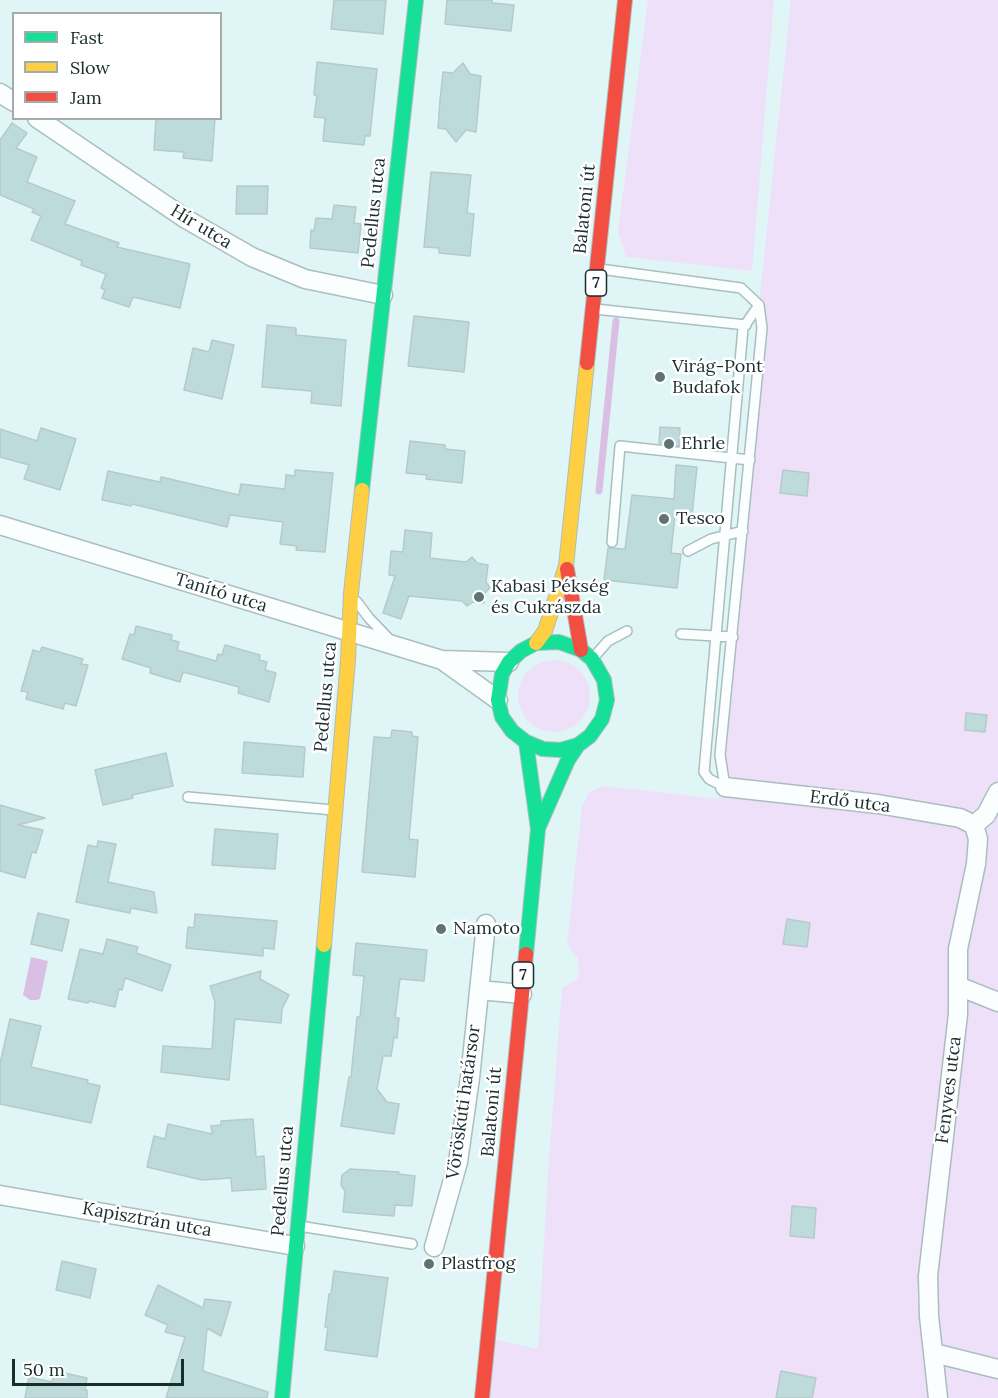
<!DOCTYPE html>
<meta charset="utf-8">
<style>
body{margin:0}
#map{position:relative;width:998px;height:1398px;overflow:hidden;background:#e0f6f6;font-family:Lora,serif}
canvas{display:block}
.legend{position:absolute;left:12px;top:12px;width:210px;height:108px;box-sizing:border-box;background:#fff;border:2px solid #a3abab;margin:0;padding:8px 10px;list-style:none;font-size:18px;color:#192d2d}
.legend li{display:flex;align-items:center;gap:12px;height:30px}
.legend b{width:30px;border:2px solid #a3abab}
.scale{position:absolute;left:12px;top:1359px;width:172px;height:27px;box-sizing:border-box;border:3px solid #192d2d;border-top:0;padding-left:8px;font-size:18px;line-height:21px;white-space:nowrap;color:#192d2d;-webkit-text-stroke:4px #fff;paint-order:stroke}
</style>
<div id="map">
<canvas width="998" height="1398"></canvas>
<ul class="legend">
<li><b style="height:8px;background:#16e098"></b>Fast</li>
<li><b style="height:8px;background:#ffcf43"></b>Slow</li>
<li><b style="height:8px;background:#f24e42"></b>Jam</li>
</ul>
<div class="scale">50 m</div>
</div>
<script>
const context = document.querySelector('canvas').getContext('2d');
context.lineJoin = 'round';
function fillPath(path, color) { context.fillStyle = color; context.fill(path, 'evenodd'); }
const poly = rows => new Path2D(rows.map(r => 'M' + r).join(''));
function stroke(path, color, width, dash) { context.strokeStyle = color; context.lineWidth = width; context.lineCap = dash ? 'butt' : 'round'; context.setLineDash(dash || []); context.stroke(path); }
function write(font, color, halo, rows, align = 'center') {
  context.font = font + ' Lora,serif'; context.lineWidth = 5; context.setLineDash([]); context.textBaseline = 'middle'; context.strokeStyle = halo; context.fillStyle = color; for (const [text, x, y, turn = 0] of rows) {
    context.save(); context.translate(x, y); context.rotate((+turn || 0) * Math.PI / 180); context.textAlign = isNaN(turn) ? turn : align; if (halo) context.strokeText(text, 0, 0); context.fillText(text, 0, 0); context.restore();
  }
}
fillPath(poly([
 [648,0,774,0,752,271,626,257,618,232],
 [791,0,998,0,998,1398,482,1398,488,1338,538,1349,548,1173,562,988,579,978,578,958,567,945,582,807,589,792,604,786,718,799,725,787,722,771,762,328,759,305],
 '518 696a36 36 0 1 1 72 0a36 36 0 1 1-72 0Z'
]), '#ede0f8');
fillPath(poly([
 [31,957,48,961,40,999,36,1000,30,1000,23,995]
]), '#dabfe4');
stroke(poly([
 [599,491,616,321]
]), '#dabfe4', 7);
const building = poly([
 [334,0,386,0,383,34,331,29,334,0],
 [447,0,492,0,492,3,514,5,511,31,445,24,447,0],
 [317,62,377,69,370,136,365,136,364,145,323,141,325,118,314,117,317,95,314,95,317,62],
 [463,63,470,74,481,76,476,132,466,130,456,142,446,129,438,128,440,100,443,72,453,73,463,63],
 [156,118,215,118,212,161,183,158,184,152,154,150,156,118],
 [12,123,27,133,16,148,37,157,27,182,75,201,65,224,119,243,117,247,190,264,180,308,133,297,129,307,102,298,105,290,101,288,106,274,81,265,82,261,31,240,41,216,32,212,34,209,0,195,0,140,12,123],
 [431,172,471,175,467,213,474,214,470,256,439,253,439,248,424,247,431,172],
 [237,186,268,186,267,214,236,214,237,186],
 [334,205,356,207,354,223,361,224,358,253,310,248,311,230,314,231,316,218,332,219,334,205],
 [414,316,469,322,464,372,408,366,414,316],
 [267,325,296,328,296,335,346,340,341,406,311,403,312,391,262,387,267,325],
 [212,340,234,345,222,399,184,390,193,348,209,352,212,340],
 [660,427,680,428,679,446,659,443,660,427],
 [41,428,76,439,60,490,24,479,29,465,0,457,0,429,37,441,41,428],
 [410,441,445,445,445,449,465,451,462,483,426,479,427,475,406,473,410,441],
 [676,465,697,467,692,516,675,515,671,553,681,554,677,588,604,580,608,548,625,549,632,495,674,499,676,465],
 [295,470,333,473,325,552,296,550,297,546,280,544,283,522,230,515,227,527,132,504,131,506,102,500,108,471,160,482,161,477,239,495,241,484,285,489,286,475,295,476,295,470],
 [783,470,809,473,807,496,780,493,783,470],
 [405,530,432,533,430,558,466,562,472,557,477,563,488,565,486,582,490,588,485,593,484,603,473,602,467,606,462,601,409,596,401,619,383,613,395,576,389,575,391,551,403,552,405,530],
 [136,626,172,635,171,640,179,642,177,650,216,661,218,654,222,655,225,645,260,655,259,660,267,662,265,670,276,673,269,702,238,693,239,687,183,672,180,682,150,673,151,668,122,659,130,634,134,635,136,626],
 [42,647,83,659,81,664,88,665,76,706,65,703,63,709,26,699,28,692,21,691,33,650,40,652,42,647],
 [966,713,987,715,985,732,965,730,966,713],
 [392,730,412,732,412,736,418,737,409,839,418,840,415,877,362,872,374,737,391,738,392,730],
 [244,742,305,747,303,777,242,773,244,742],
 [166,753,173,786,132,795,133,798,103,805,95,770,166,753],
 [0,805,45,818,18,825,43,830,36,853,32,852,25,878,0,871,0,805],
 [215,829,278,834,275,869,212,865,215,829],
 [98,841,116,844,108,882,154,892,157,913,131,908,130,913,76,902,88,845,97,847,98,841],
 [38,913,69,920,62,951,31,944,38,913],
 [195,914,277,921,274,949,263,948,263,956,186,948,188,927,194,928,195,914],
 [787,919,810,923,807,947,783,944,787,919],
 [107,939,138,947,136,953,171,965,162,991,125,978,122,990,119,989,115,1007,89,1001,88,1003,68,999,80,949,103,954,107,939],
 [356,943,427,950,424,981,400,979,395,1018,399,1018,397,1038,394,1037,391,1056,383,1056,377,1089,387,1102,399,1104,394,1134,341,1126,349,1077,351,1077,357,1017,360,1017,364,976,353,975,356,943],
 [261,971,260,979,289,995,282,1009,281,1023,235,1019,229,1080,161,1072,163,1046,212,1049,215,1002,210,986,261,971],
 [10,1019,41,1026,31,1067,88,1080,87,1083,100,1086,91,1123,0,1104,0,1064,10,1019],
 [253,1119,256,1157,264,1156,266,1189,232,1191,231,1178,202,1180,147,1167,154,1136,165,1139,168,1124,212,1134,211,1126,221,1125,221,1121,253,1119],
 [350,1169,399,1172,398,1174,415,1176,412,1206,395,1205,394,1216,343,1212,345,1191,341,1185,342,1175,350,1169],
 [792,1206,816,1208,814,1238,790,1236,792,1206],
 [62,1261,96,1269,90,1298,56,1290,62,1261],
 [334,1271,388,1278,377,1357,325,1350,328,1327,325,1327,329,1294,331,1294,334,1271],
 [158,1285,203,1308,205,1299,231,1302,221,1336,207,1328,203,1371,268,1392,267,1398,166,1398,185,1337,165,1332,168,1325,145,1315,158,1285],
 [55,1371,87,1378,85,1390,87,1390,87,1398,25,1398,29,1377,52,1382,55,1371],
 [781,1371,816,1378,812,1398,776,1398,781,1371]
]);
fillPath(building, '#bedbdb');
stroke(building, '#b7c9c9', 1.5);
const lane = poly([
 [600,269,741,288,759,305,762,328,720,755,725,787],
 [595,309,746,325],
 [612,542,620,446,750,460],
 [688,551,711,539,743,531],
 [357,602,369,618,391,641],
 [681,634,733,637],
 [594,657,608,641,627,631],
 [725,787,709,779,704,772,743,328,759,305],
 [188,797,333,810],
 [299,1226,412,1244]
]);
const street = poly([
 [0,93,14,102],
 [37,118,186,219,252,257,305,279,383,295],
 [0,525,442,660,509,662],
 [442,660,498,700],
 [725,787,878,804,960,818,974,825],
 [974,825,986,815,998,792],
 [958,986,998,1002],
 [479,990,522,994],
 [0,1195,295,1246],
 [434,1247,458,1162,470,1078,486,924],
 [934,1353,998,1369],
 [938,1398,929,1316,928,1276,958,1014,958,949,976,864,978,839,974,825]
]);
const fast = poly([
 [362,490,416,0],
 [539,826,568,760,578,745,590,736,602,719,607,700,604,680,592,659,581,650,559,642,536,643,521,651,509,662,502,674,498,700,502,717,512,731,526,742,543,749,561,750,578,745],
 [526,954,538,829,526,742],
 [282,1398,324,945]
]);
const slow = poly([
 [536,643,545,631,566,566,587,363],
 [324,945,348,660,351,593,362,490]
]);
const jam = poly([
 [587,363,625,0],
 [567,569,581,650],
 [482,1398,526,954]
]);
stroke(lane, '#abbebe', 12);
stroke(street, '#abbebe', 21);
stroke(fast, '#abbebe', 16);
stroke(slow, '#abbebe', 16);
stroke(jam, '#abbebe', 16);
stroke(lane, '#fafefe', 9);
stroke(street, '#fafefe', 18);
stroke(fast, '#16e098', 14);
stroke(slow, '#ffcf43', 14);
stroke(jam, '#f24e42', 14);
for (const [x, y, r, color] of [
 [660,377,6,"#5f7373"],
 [669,444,6,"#5f7373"],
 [664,519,6,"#5f7373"],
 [479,597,6,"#5f7373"],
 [441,929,6,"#5f7373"],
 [429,1264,6,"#5f7373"]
]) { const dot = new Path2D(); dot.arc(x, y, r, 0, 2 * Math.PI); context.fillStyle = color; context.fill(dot); stroke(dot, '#fff', 2); }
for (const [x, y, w] of [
 [596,283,21],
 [523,975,21]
]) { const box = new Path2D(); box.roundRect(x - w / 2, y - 13, w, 26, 4.5); context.fillStyle = '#fff'; context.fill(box); stroke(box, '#192d2d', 1.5); }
write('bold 16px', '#192d2d', null, [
 ["7",596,283],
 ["7",523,975]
]);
write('18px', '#192d2d', '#fff', [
 ["Balatoni út",585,209,-84],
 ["Pedellus utca",374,213,-84],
 ["Hír utca",201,227,31],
 ["Tanító utca",221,593,17],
 ["Pedellus utca",326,697,-85],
 ["Erdő utca",850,802,7],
 ["Fenyves utca",949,1090,-83],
 ["Vöröskúti határsor",464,1102,-82],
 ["Balatoni út",492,1112,-85],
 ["Pedellus utca",283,1181,-85],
 ["Kapisztrán utca",147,1220,10]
]);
write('18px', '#192d2d', '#fff', [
 ["Virág-Pont",672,367],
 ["Budafok",672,388],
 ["Ehrle",681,444],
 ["Tesco",676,519],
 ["Kabasi Pékség",491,587],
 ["és Cukrászda",491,608],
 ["Namoto",453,929],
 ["Plastfrog",441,1264]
], 'left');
</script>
